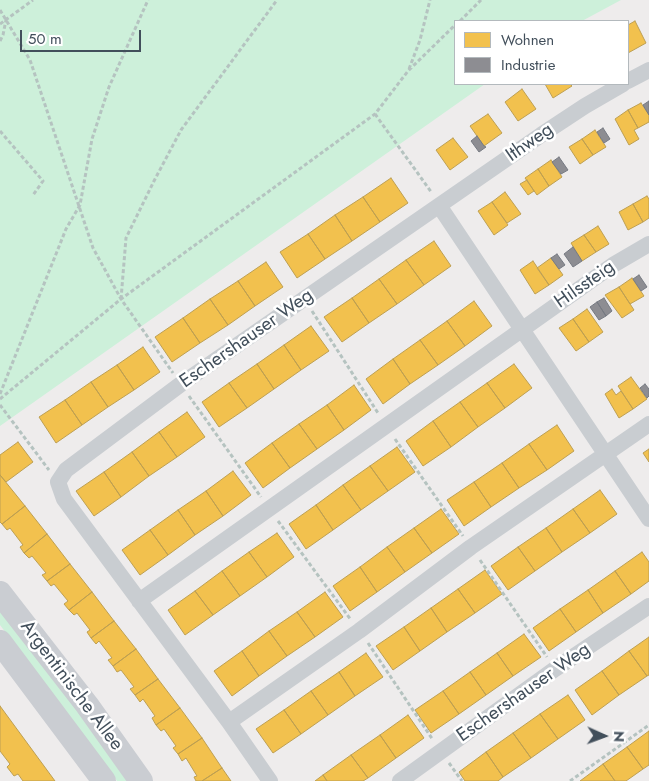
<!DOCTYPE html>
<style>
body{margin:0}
#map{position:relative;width:649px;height:781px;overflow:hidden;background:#eeecec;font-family:Jost,sans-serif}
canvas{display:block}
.legend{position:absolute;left:454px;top:20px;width:175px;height:65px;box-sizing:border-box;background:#fff;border:1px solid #b3b9bd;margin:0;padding:6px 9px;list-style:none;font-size:15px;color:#424f5b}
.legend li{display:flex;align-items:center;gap:10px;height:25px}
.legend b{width:25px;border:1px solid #b3b9bd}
.north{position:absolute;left:579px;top:711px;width:50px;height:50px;-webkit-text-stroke:4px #fff;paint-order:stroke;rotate:92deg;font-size:14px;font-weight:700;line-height:20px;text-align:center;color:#424f5b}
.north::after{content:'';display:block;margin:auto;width:18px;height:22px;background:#424f5b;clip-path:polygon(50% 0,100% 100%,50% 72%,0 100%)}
.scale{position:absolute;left:20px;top:30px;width:121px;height:22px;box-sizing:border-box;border:2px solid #424f5b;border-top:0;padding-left:6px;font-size:15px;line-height:18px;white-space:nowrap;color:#424f5b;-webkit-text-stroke:4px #fff;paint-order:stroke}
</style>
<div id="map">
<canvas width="649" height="781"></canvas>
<ul class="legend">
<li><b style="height:14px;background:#f2c14e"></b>Wohnen</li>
<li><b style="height:14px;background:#8d8d92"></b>Industrie</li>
</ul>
<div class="north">N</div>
<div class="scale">50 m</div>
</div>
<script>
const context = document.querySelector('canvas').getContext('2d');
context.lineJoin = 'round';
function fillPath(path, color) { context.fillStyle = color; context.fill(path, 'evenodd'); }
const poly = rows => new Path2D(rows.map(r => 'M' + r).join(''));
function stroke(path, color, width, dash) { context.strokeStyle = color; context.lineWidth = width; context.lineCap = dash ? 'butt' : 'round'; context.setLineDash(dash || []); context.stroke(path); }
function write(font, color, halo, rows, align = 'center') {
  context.font = font + ' Jost,sans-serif'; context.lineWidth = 5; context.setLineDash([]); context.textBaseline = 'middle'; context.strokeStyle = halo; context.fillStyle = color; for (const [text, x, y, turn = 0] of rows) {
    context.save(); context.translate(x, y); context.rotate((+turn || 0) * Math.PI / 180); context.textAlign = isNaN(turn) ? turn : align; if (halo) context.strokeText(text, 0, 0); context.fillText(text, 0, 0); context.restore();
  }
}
fillPath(poly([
 [0,0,621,0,582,21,455,21,455,84,485,84,0,426],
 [0,608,130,781,117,781,0,625]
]), '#cdf0da');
const homes = poly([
 [635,21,646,43,628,53,628,25,635,21],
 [545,84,570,84,572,86,553,98,545,84],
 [522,89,536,109,518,121,505,102,522,89],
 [641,103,649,115,649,122,638,128,628,110,641,103],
 [628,110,638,128,634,130,639,139,629,145,615,119,628,110],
 [488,114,502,133,484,146,470,126,488,114],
 [595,130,606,147,593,155,582,139,595,130],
 [453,138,468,157,450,170,436,150,453,138],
 [582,139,593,155,580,164,569,147,582,139],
 [551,160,562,177,549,186,538,169,551,160],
 [538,169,549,186,537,195,525,178,538,169],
 [391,178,408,203,380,222,363,197,391,178],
 [527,180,534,191,528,195,520,184,527,180],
 [505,192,521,214,507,223,492,202,505,192],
 [647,196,649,199,649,218,643,222,633,204,647,196],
 [363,197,380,222,352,241,335,215,363,197],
 [492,202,508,225,494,235,478,211,492,202],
 [633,204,643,222,628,230,619,212,633,204],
 [335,215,352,241,325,259,308,234,335,215],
 [598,226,609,244,596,252,584,235,598,226],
 [308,234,325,259,297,278,280,252,308,234],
 [584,235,596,252,582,261,571,243,584,235],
 [434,241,451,266,424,285,406,260,434,241],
 [551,258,563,275,549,285,537,268,551,258],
 [406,260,424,285,397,304,379,279,406,260],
 [533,261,549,285,535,294,520,270,533,261],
 [266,262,283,287,255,306,238,281,266,262],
 [632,278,644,296,630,304,619,287,632,278],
 [379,279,397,304,369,323,352,298,379,279],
 [238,281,255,306,228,325,210,299,238,281],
 [619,287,634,310,622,318,605,295,619,287],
 [352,298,369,323,342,342,324,317,352,298],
 [210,299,228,325,200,343,183,318,210,299],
 [474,301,492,326,465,346,447,321,474,301],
 [587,309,603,332,589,342,573,319,587,309],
 [183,318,200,343,172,362,155,337,183,318],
 [573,319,589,342,576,351,559,328,573,319],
 [447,321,465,346,438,365,420,340,447,321],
 [311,326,329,351,301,370,284,345,311,326],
 [420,340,438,365,410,384,393,359,420,340],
 [284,345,301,370,274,389,257,364,284,345],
 [143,347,160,372,134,390,117,365,143,347],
 [393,359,410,384,383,404,366,379,393,359],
 [257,364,274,389,247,408,229,383,257,364],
 [514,364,532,388,505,408,487,383,514,364],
 [117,365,134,390,108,407,91,382,117,365],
 [631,377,647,399,633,409,618,386,631,377],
 [91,382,108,407,82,425,65,400,91,382],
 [229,383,247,408,219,427,202,402,229,383],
 [487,383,505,408,478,427,460,402,487,383],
 [354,385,371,410,344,430,327,405,354,385],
 [612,389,616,395,621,391,633,409,619,418,605,394,612,389],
 [65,400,82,425,56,443,39,417,65,400],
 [460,402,478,427,451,447,433,421,460,402],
 [327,405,344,430,317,449,299,424,327,405],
 [187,412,205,437,177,457,159,432,187,412],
 [433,421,451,447,423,466,406,441,433,421],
 [299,424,317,449,290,468,272,443,299,424],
 [557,425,574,451,547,470,529,444,557,425],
 [159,432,177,457,149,476,132,452,159,432],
 [18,442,33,462,6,482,0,475,0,455,18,442],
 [272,443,290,468,263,488,245,463,272,443],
 [529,444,547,470,519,488,502,463,529,444],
 [397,447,415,472,388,491,370,466,397,447],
 [649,449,649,462,643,453,649,449],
 [132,452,149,476,121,497,104,472,132,452],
 [502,463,519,488,491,507,474,482,502,463],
 [370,466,388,491,361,510,343,485,370,466],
 [233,471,251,495,223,516,206,491,233,471],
 [104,472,121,497,94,516,76,491,104,472],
 [0,475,25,506,2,524,0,522,0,475],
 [474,482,491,507,464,526,447,500,474,482],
 [343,485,361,510,333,530,316,505,343,485],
 [600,490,617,514,590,533,573,509,600,490],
 [206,491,223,516,195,535,178,510,206,491],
 [316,505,333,530,306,549,289,524,316,505],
 [25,506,47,534,24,553,20,547,23,545,10,528,7,530,2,524,25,506],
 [441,509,459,534,432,553,414,528,441,509],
 [573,509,590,533,562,552,546,528,573,509],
 [178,510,195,535,168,555,150,530,178,510],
 [414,528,432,553,405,572,387,547,414,528],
 [546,528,562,552,535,571,518,547,546,528],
 [150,530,168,555,140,575,122,550,150,530],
 [277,533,294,557,267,577,249,552,277,533],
 [47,534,70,564,47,581,42,575,46,573,32,556,29,558,24,553,47,534],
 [387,547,405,572,377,592,360,567,387,547],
 [518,547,535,571,508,590,491,566,518,547],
 [249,552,267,577,240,596,222,571,249,552],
 [642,552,649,562,649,581,631,594,615,571,642,552],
 [70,564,92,592,69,610,64,604,68,601,54,584,51,586,47,581,70,564],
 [360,567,377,592,350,611,333,586,360,567],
 [485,570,502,594,475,613,458,589,485,570],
 [222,571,240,596,213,615,195,591,222,571],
 [615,571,631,594,603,613,588,590,615,571],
 [458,589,475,613,447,632,431,608,458,589],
 [588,590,603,613,576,632,560,609,588,590],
 [195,591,213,615,185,635,168,610,195,591],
 [92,592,114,621,91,638,87,632,90,630,77,613,74,615,69,610,92,592],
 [325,592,343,617,315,637,297,612,325,592],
 [431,608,447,632,420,651,404,627,431,608],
 [560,609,576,632,549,651,533,628,560,609],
 [297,612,315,637,287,656,269,631,297,612],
 [114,621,136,649,113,666,108,660,112,658,99,641,96,644,91,638,114,621],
 [404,627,420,651,393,670,376,646,404,627],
 [269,631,287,656,259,676,242,651,269,631],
 [524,634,541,657,513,676,497,653,524,634],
 [649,637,649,675,647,676,629,651,649,637],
 [136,649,158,679,135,695,130,689,134,687,121,670,117,672,113,666,136,649],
 [242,651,259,676,232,696,214,671,242,651],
 [629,651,647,676,619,695,602,671,629,651],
 [366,653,383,677,355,696,339,672,366,653],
 [497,653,513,676,486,695,470,672,497,653],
 [602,671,619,695,592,715,575,690,602,671],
 [339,672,355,696,328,715,311,691,339,672],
 [470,672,486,695,459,714,443,691,470,672],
 [158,679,180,708,156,725,152,718,155,716,143,699,140,702,135,695,158,679],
 [311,691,328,715,301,734,284,710,311,691],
 [443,691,459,714,431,733,415,710,443,691],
 [568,695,585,720,558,739,540,714,568,695],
 [0,706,55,781,23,781,18,774,14,776,7,767,10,764,0,751,0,706],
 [180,708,202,738,178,754,173,748,176,746,164,729,161,731,156,725,180,708],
 [284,710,301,734,273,753,256,729,284,710],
 [540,714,558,739,531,758,513,733,540,714],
 [408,715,424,738,396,758,380,735,408,715],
 [649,731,649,765,643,769,627,747,649,731],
 [513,733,531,758,503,777,486,752,513,733],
 [380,735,396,758,368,778,351,755,380,735],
 [202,738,222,768,202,781,196,781,194,777,197,776,186,758,182,761,178,754,202,738],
 [627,747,643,769,626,781,615,781,603,764,627,747],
 [486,752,503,777,498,781,465,781,459,772,486,752],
 [351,755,368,778,363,781,327,781,323,775,351,755],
 [603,764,615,781,580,781,603,764],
 [222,768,231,781,202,781,222,768],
 [323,775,327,781,315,781,323,775]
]);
fillPath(homes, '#f2c14e');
stroke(homes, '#bd9f52', 1);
const industry = poly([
 [649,101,649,115,643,105,649,101],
 [603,128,610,139,604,143,597,132,603,128],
 [477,136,484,146,486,147,479,152,471,141,477,136],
 [559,157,568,170,561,174,552,162,559,157],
 [573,247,582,261,573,267,564,254,573,247],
 [557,254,565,265,559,269,551,258,557,254],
 [639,275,647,287,641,291,633,279,639,275],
 [604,298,612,311,606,316,597,302,604,298],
 [597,302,606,316,599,320,590,307,597,302],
 [645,384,649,389,649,396,647,398,640,388,645,384]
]);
fillPath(industry, '#8d8d92');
stroke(industry, '#767a82', 1);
stroke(poly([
 [0,10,30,60,93,248,121,299,173,373],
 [460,21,481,0],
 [0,24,33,0],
 [0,41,3,35,6,20],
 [409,69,420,40,430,0],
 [375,114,432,193],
 [0,131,43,181,33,195],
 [121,299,126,238,154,181,181,130,277,0],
 [312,311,378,413],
 [0,394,66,229,80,205,92,139,109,87,148,0],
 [189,396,261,497],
 [0,399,121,299,375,114,408,71,455,25],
 [0,405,49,470],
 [395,439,463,536],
 [278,521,351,620],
 [480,560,547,657],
 [368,643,433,740],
 [449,763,462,781],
 [570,781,649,725]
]), '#b5c3c0', 3, [4, 2.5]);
stroke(poly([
 [628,81,649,70],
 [440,207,649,519],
 [139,601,613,265,649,244],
 [229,722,359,631,471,547,649,424],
 [270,781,229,722,64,499,58,482,66,470,181,384,541,135,585,106,623,84],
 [400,781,555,669,649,606]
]), '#c9cdd1', 16);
stroke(poly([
 [0,593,87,705,141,781],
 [0,642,104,781]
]), '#cacdd2', 24);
write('19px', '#424f5b', '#fff', [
 ["Ithweg",530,143,-35],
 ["Hilssteig",585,285,-35],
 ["Eschershauser Weg",247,339,-35],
 ["Argentinische Allee",71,686,53],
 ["Eschershauser Weg",524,693,-35]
]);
</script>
